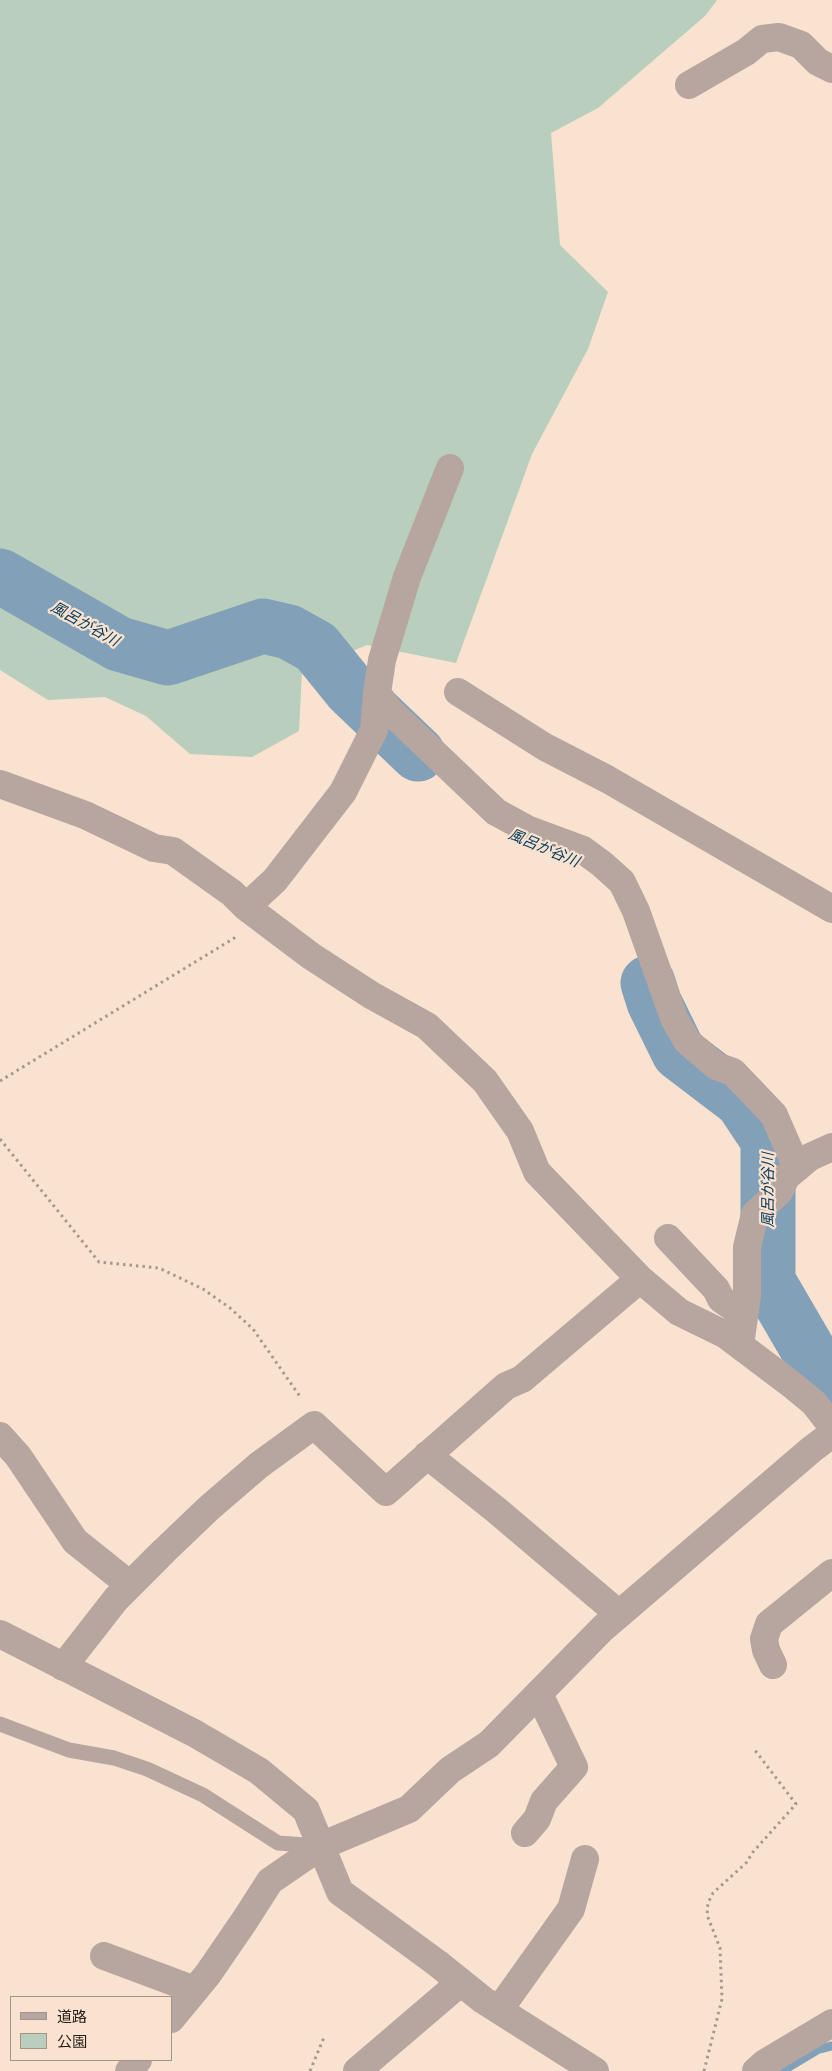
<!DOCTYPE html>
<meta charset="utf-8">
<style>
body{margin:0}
#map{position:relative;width:832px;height:2071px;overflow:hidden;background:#f9e2d0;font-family:Lato,"Noto Sans JP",sans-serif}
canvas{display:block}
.legend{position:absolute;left:10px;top:1996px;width:162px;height:65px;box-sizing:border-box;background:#f9e2d0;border:1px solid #a59486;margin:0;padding:6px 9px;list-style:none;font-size:15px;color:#261e17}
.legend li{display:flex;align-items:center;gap:10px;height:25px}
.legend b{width:25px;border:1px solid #a59486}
</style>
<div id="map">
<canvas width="832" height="2071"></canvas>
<ul class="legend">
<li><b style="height:6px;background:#b7a5a0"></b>道路</li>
<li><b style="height:14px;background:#b9cebc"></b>公園</li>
</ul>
</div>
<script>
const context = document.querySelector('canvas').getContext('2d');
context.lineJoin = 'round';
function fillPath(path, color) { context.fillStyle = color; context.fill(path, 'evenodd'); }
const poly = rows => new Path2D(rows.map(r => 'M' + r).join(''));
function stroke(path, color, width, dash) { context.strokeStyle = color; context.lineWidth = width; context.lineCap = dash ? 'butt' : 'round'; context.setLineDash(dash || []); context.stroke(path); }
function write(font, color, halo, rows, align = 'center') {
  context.font = font + ' Lato,"Noto Sans JP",sans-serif'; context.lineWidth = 4.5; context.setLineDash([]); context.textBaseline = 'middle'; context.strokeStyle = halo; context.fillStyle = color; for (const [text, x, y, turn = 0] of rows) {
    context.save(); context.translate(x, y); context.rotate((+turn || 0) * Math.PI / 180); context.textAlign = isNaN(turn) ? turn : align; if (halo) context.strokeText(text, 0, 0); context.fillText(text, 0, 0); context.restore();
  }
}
fillPath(poly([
 [0,0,717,0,705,16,598,108,551,133,560,245,608,292,588,349,532,454,456,663,367,645,302,672,299,731,252,757,190,754,146,716,105,697,48,700,0,670]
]), '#b9cebc');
stroke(poly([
 [782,2071,819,2049,832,2046]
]), '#82a0b8', 9);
stroke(poly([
 [0,576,119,644,168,658,263,626,289,632,316,647,350,689,418,754],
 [648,983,654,1002,679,1053,742,1101,768,1140,768,1281,832,1391]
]), '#82a0b8', 55);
stroke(poly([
 [0,1081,236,937],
 [0,1139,99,1262,159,1268,203,1289,230,1308,253,1329,301,1398],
 [310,2071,325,2035],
 [704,2071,722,1999,720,1948,707,1915,708,1903,713,1893,746,1863,753,1852,796,1804,754,1749]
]), '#a9988a', 3, [2.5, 4]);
stroke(poly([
 [0,1724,69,1750,114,1758,147,1769,203,1795,278,1843,320,1846]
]), '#b7a5a0', 15);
stroke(poly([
 [689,85,746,52,762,39,779,37,801,45,818,62,832,69],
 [458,692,545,747,607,779,832,909],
 [377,693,389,710,496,812,529,830,583,850,602,864,622,882,636,911,674,1018,687,1041,716,1066,733,1072,774,1115,797,1168],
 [0,784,85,815,154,848,173,851,232,893,246,907,311,956,371,995,427,1026,485,1081,520,1131,537,1172,640,1279,679,1312,726,1335,791,1384,814,1403,832,1426],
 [246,907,275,880,343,792,374,730,377,693,382,660,407,577,450,468],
 [668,1238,716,1289,721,1299,744,1315],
 [740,1345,747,1296,747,1247,755,1214,779,1192,786,1177,810,1157,832,1147],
 [0,1436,18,1456,75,1541,130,1585],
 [427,1455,495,1509,619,1614],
 [0,1634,194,1733,259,1771,306,1810,340,1892,437,1963,483,2000,595,2071],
 [773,1665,766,1650,764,1639,769,1624,832,1573],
 [63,1667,116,1599,164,1551,209,1508,259,1465,314,1425,386,1492,506,1386,522,1379,640,1279],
 [525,1833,537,1819,544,1801,574,1767,539,1694],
 [104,1956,195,1990],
 [499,2010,571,1909,585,1859],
 [171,2019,208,1974,245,1920,270,1881,321,1846,409,1809,450,1770,489,1744,603,1628,812,1449,832,1434],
 [129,2071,138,2060],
 [357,2071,461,1982],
 [756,2071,765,2063,832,2023]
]), '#b7a5a0', 28);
write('italic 15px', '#003759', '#f9e2d0', [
 ["風呂が谷川",85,624,29],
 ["風呂が谷川",544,848,23],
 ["風呂が谷川",768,1190,-90]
]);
</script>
